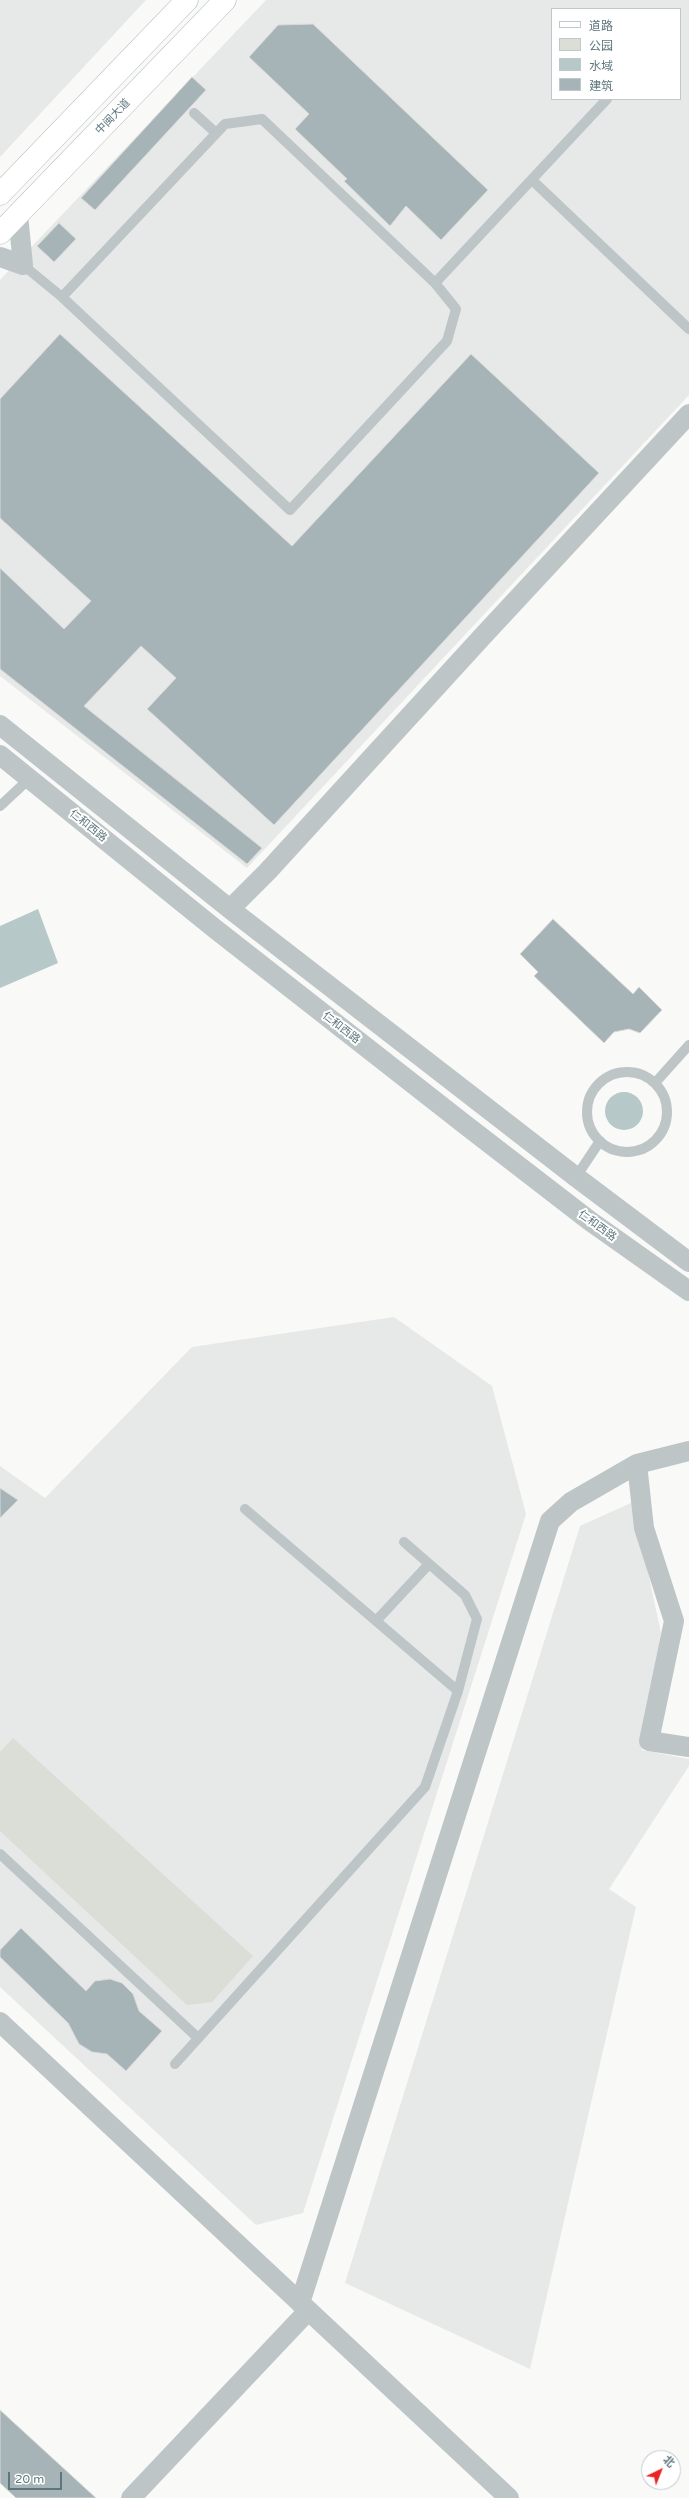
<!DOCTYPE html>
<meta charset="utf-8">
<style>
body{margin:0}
#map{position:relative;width:689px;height:2498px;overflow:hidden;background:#f9f9f7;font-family:"Varela Round","Noto Sans SC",sans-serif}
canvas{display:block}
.legend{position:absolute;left:551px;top:8px;width:130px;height:92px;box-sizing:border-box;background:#fff;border:1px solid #bfc9cb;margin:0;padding:5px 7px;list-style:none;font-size:12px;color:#5e777d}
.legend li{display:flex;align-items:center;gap:8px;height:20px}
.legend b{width:20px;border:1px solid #bfc9cb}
.north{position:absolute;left:641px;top:2450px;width:40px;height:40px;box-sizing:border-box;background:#fff;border:1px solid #bfc9cb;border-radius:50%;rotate:43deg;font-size:11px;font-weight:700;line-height:16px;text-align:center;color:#5e777d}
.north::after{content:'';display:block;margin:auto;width:14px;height:18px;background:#e92626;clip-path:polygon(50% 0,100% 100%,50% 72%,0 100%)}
.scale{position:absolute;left:8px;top:2472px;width:54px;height:18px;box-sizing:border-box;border:2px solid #5e777d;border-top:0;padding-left:5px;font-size:12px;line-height:14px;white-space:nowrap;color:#5e777d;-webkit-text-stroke:3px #fff;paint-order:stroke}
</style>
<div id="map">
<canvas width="689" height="2498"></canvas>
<ul class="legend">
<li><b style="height:5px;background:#fff"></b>道路</li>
<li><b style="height:11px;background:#dbded6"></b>公园</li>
<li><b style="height:11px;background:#b6c8c8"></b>水域</li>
<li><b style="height:11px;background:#a6b4b7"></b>建筑</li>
</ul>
<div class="north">北</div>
<div class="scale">20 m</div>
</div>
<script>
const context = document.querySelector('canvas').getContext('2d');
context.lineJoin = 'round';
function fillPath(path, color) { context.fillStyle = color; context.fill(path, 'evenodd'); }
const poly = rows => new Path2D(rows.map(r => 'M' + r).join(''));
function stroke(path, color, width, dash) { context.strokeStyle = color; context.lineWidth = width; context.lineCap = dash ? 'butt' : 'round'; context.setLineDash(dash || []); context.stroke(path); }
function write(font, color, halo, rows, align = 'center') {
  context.font = font + ' "Varela Round","Noto Sans SC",sans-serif'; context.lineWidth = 4; context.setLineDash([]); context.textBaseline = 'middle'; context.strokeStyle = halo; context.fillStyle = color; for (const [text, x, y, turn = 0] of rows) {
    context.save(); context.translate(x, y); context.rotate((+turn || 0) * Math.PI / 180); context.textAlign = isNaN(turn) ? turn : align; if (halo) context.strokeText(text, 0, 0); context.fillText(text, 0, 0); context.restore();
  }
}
fillPath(poly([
 [0,0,146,0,0,157],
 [266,0,689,0,689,395,247,868,0,676,0,280],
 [552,9,680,9,680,99,552,99],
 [394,1317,492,1386,526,1514,303,2213,256,2225,0,1987,0,1466,45,1498,192,1347],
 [633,1502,661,1633,642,1750,689,1759,689,1766,609,1889,636,1907,530,2369,345,2283,580,1526]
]), '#e7e9e8');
fillPath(poly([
 [13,1738,253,1956,212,2002,187,2005,0,1831,0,1752]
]), '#dbded6');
fillPath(poly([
 [38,909,58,963,0,988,0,926],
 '605 1111a19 19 0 1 1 38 0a19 19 0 1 1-38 0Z'
]), '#b6c8c8');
const building = poly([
 [313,24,488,190,441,240,406,206,390,226,344,181,347,179,295,129,309,114,249,57,278,25,313,24],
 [192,77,206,90,95,210,81,198,192,77],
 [59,223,76,239,54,262,37,246,59,223],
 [60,334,292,546,471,354,599,473,274,825,147,709,176,678,141,646,84,706,262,848,247,864,0,669,0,568,64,629,91,601,0,518,0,399,60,334],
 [553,919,633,994,639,987,662,1010,640,1033,629,1029,614,1032,604,1043,534,976,538,972,520,954,553,919],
 [0,1488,18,1500,0,1518,0,1488],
 [21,1928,86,1991,95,1981,110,1979,122,1983,133,1994,139,2011,162,2031,126,2071,107,2054,92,2052,79,2044,68,2023,0,1957,0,1950,21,1928],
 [0,2410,96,2498,16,2498,0,2483,0,2410]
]);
fillPath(building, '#a6b4b7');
stroke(building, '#dbdad9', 1);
const secondary = poly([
 [0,194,187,0],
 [0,233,225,0]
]);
stroke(secondary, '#b0babc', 23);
stroke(poly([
 [194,113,216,133],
 [532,180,689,329],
 [23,265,62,297,290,510,447,341,456,309,435,283,262,119,225,124,62,297],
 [435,283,607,99],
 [0,806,29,779],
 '587 1112a40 40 0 1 1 80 0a40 40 0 1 1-80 0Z',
 [655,1083,689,1045],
 [576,1177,600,1141],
 [404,1542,465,1595,477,1619,458,1691],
 [376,1621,429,1564],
 [0,1854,197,2037],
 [175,2064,425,1787,458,1691,245,1509]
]), '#bdc5c7', 10);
stroke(poly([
 [0,257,23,265,18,215],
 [0,725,230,909,576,1177,689,1262],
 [0,755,214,928,467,1126,590,1221,689,1291],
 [230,909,268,871,481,638,689,414],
 [637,1464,644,1528,674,1621,649,1741,689,1747],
 [0,2022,509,2498],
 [300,2303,550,1521,571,1502,637,1464,689,1451],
 [131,2498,308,2311]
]), '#bdc5c7', 20);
stroke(secondary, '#fff', 22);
write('11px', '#5e777d', '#fff', [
 ["中闽大道",113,117,-46],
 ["仁和西路",88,826,39],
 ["仁和西路",341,1028,38],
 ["仁和西路",597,1226,36]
]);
</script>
